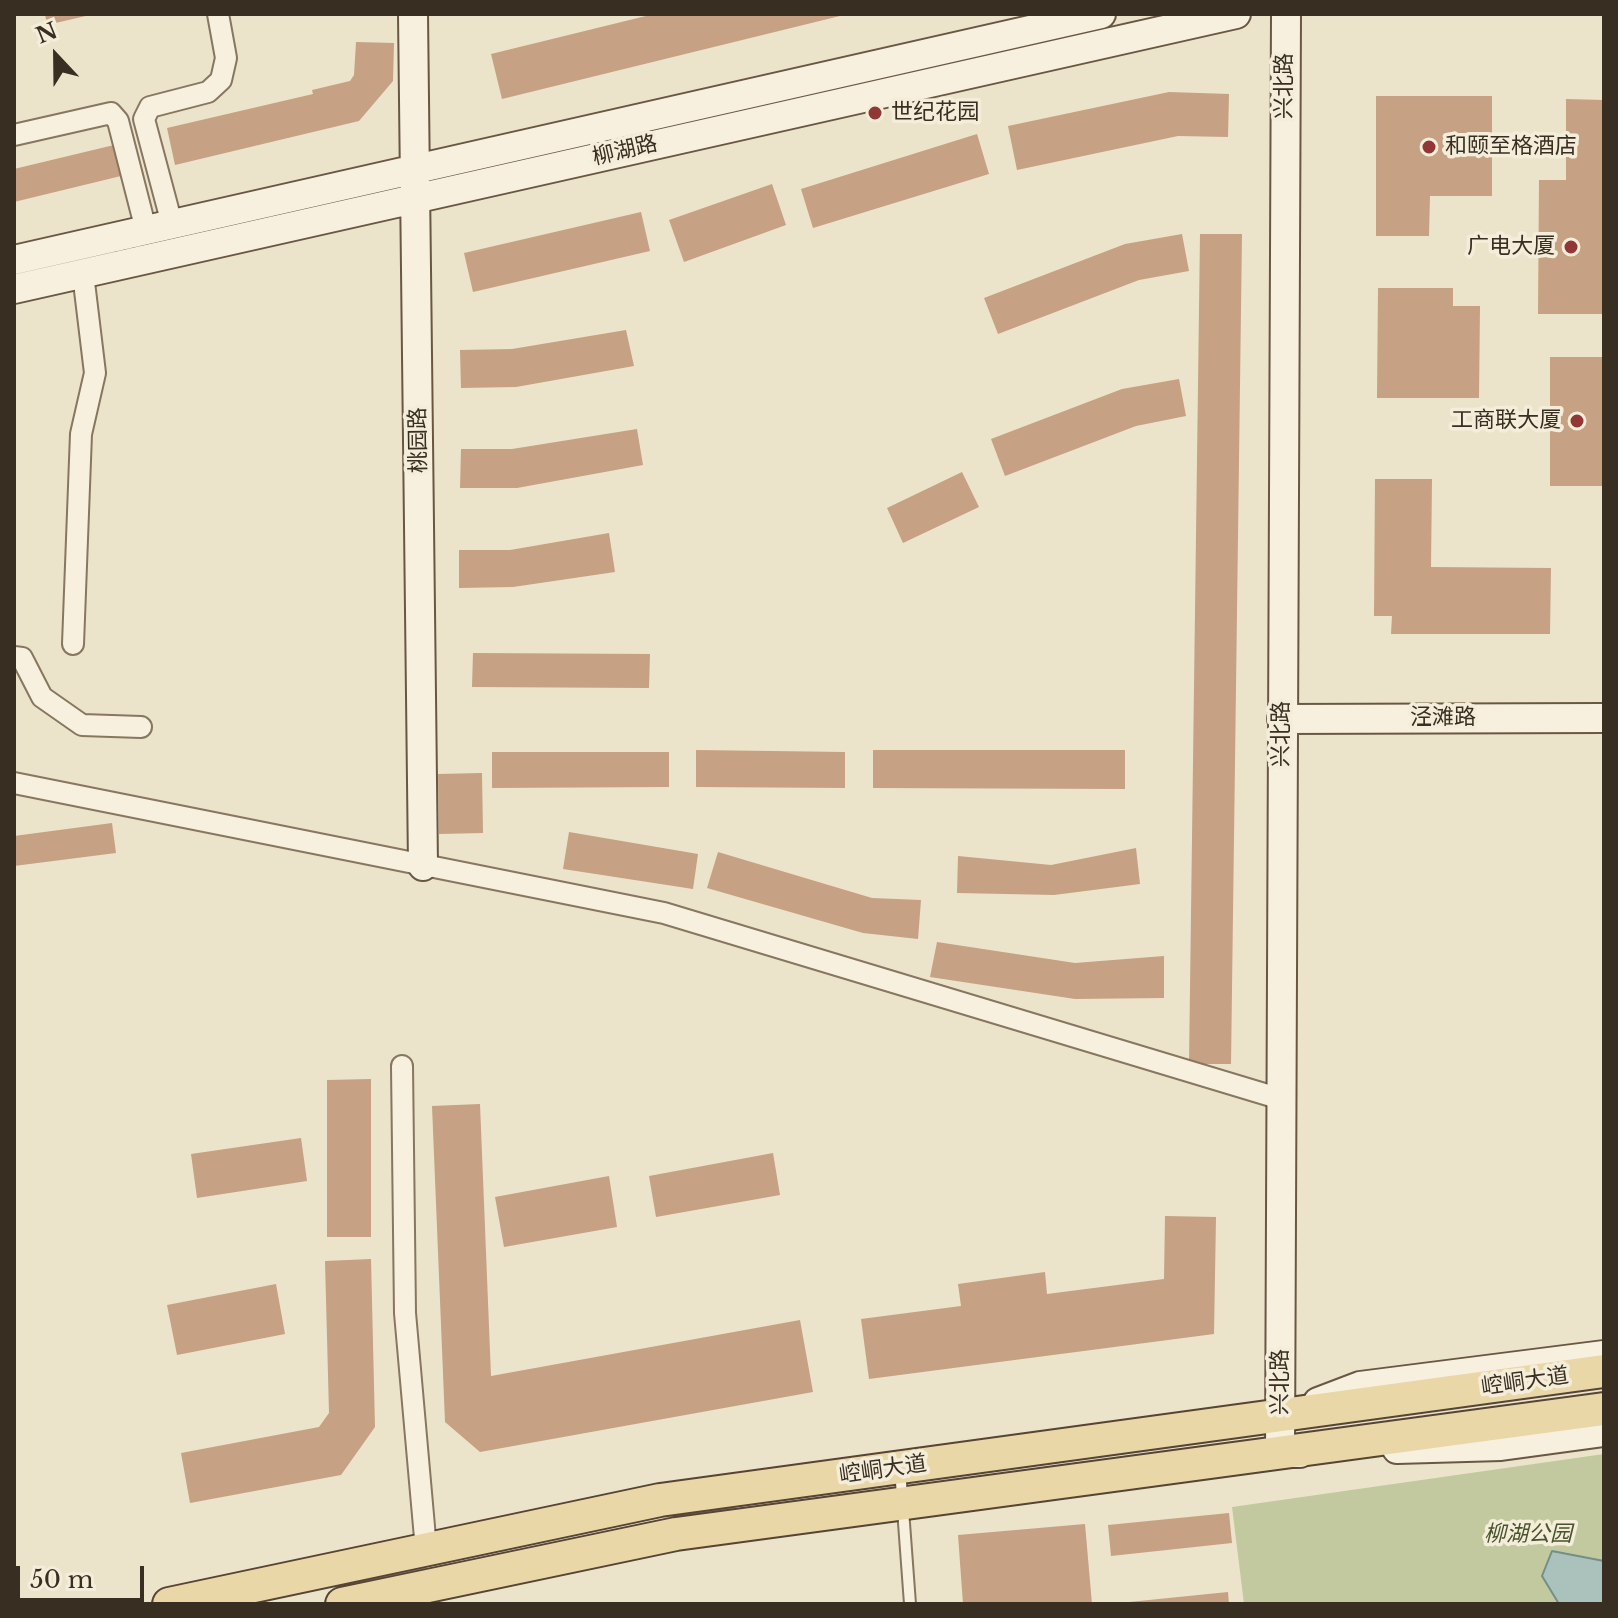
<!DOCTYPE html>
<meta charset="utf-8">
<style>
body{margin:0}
#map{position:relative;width:1618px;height:1618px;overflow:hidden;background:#ece3cb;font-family:"Libre Baskerville",serif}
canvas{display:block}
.frame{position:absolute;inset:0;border:16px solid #392e22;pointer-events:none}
.north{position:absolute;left:16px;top:16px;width:80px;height:80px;-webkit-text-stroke:6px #f3edda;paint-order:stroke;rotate:338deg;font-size:22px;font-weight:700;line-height:32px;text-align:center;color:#392e22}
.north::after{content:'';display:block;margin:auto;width:28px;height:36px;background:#392e22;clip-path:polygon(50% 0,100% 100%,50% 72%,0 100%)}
.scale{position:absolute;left:16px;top:1566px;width:128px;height:36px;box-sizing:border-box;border:4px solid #392e22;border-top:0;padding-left:10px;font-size:24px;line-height:28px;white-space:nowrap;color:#392e22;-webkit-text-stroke:6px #f3edda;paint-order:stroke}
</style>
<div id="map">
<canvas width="1618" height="1618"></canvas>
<div class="frame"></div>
<div class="north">N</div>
<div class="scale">50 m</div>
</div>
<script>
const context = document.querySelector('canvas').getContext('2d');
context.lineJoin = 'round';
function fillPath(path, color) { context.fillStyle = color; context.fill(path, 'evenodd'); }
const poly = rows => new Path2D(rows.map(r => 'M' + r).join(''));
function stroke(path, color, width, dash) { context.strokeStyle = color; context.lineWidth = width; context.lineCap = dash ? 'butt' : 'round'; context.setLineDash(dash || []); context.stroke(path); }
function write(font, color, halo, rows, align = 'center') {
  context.font = font + ' "Libre Baskerville","Noto Sans SC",serif'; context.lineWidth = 7; context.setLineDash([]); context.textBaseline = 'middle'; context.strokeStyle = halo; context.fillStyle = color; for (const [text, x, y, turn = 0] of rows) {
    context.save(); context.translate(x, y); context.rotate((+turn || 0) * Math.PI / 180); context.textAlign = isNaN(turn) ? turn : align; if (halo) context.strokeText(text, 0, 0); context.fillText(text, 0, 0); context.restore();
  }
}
fillPath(poly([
 [1604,1454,1604,1604,1244,1604,1232,1507]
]), '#c3c99f');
const water = poly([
 [1552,1551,1604,1561,1604,1604,1559,1604,1542,1576,1552,1551]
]);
fillPath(water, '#abc1bb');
stroke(water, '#728f88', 2);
fillPath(poly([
 [45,14,90,14,90,15,47,25],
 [654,14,844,14,844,15,502,99,491,54],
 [356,42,394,43,393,81,359,121,175,165,167,128,313,94,312,90,350,81,354,75],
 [1169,92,1229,94,1228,137,1178,136,1017,170,1008,126],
 [1376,96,1492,96,1492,196,1430,196,1429,236,1376,236],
 [1566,99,1604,100,1604,314,1538,314,1539,180,1566,180],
 [977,134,989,174,813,228,801,189],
 [114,145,121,176,14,202,14,169],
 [772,184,786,225,684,262,669,220],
 [641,212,650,251,473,292,464,253],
 [1182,234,1189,271,1139,280,998,334,984,298,1125,244],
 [1200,234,1242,234,1231,1064,1189,1064],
 [1378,288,1453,288,1453,306,1480,306,1479,398,1377,398],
 [626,330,634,366,516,387,461,388,460,350,512,349],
 [1550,357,1604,357,1604,486,1550,486],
 [1179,379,1186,416,1136,426,1005,476,991,439,1122,389],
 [637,429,643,465,517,488,460,488,461,449,512,449],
 [962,472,979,507,903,543,887,508],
 [1375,479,1432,479,1431,567,1551,568,1550,634,1391,634,1392,616,1374,616],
 [609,533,615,572,513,587,459,588,459,550,510,550],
 [473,653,650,654,649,688,472,687],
 [696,750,845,752,845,788,696,787],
 [873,750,1125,750,1125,789,873,788],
 [492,752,669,752,669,787,492,788],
 [482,773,483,833,439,834,438,774],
 [112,823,116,853,14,866,14,836],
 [569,832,698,854,693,889,563,869],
 [1136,848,1140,884,1054,895,957,893,958,856,1051,865],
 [718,852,872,898,921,900,918,939,863,933,707,888],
 [937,942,1075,963,1164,956,1164,998,1075,999,930,977],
 [371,1079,371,1237,327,1237,327,1080],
 [480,1104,491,1376,800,1320,813,1392,480,1452,445,1422,432,1106],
 [301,1138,307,1181,197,1198,191,1154],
 [773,1153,780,1195,656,1217,649,1176],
 [609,1176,617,1227,504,1247,495,1197],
 [1165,1216,1216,1217,1214,1334,869,1379,861,1319,961,1306,958,1284,1045,1272,1047,1294,1164,1279],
 [371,1259,375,1427,341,1475,190,1503,181,1453,319,1427,329,1413,325,1261],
 [276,1284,285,1334,177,1355,167,1305],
 [1229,1513,1232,1543,1111,1556,1108,1525],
 [1085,1524,1092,1604,963,1604,958,1535],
 [1228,1592,1229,1604,1129,1604,1129,1602]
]), '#c6a184');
const lane = poly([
 [900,1469,910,1604]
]);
const street = poly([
 [14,135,111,113,118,121,146,230],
 [172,224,144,119,150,107,208,92,221,80,226,58,218,14],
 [73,644,81,434,95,373,83,274],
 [14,657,22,658,42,697,82,725,141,727],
 [14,783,664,913,1281,1099],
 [402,1066,405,1313,426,1549]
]);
const secondary = poly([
 [413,14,423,866],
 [1286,14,1280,1453,1300,1453],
 [14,260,1101,14],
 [14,289,1236,14],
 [1282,719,1604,718],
 [1318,1402,1360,1386,1604,1355],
 [1397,1449,1501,1446,1604,1432]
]);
const primary = poly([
 [169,1604,660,1500,1604,1371],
 [342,1604,676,1534,1604,1409]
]);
stroke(lane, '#877660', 14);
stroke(street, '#877660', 24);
stroke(secondary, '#695743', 32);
stroke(primary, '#564434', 36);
stroke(lane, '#f7f0de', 10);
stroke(street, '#f7f0de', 20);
stroke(secondary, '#f7f0de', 28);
stroke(primary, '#ead7a7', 32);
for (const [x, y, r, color] of [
 [875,113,8,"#913735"],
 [1429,147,8,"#913735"],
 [1571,247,8,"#913735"],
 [1577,421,8,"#913735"]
]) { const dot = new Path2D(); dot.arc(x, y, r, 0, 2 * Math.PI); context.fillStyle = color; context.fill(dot); stroke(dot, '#f3edda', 3); }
write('22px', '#392e22', '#f3edda', [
 ["兴北路",1285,86,-90],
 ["柳湖路",625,151,-13],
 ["桃园路",419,440,-91],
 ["泾滩路",1443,718],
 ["兴北路",1282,734,-90],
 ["兴北路",1281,1382,-90],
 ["崆峒大道",1525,1382,-8],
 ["崆峒大道",883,1470,-8]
]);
write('22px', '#392e22', '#f3edda', [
 ["世纪花园",891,113],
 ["和颐至格酒店",1445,147],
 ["广电大厦",1555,247,"right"],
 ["工商联大厦",1561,421,"right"]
], 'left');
write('italic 22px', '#48542b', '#f3edda', [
 ["柳湖公园",1528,1535]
]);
</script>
